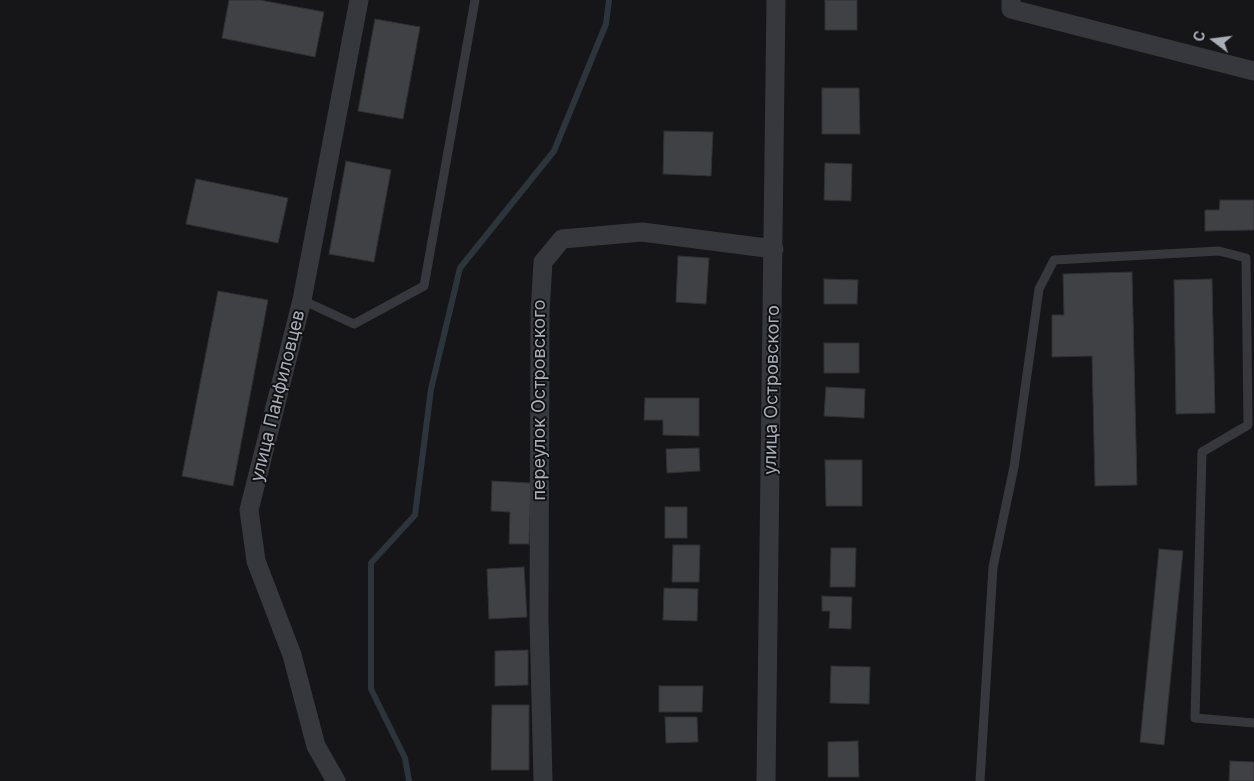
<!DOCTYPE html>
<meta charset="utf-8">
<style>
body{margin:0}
#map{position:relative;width:1254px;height:781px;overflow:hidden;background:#161618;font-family:Inter,sans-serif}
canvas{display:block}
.north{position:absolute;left:1189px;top:15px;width:50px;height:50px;-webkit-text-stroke:4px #111113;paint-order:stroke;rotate:285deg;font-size:14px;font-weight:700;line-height:20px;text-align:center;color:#a8adb8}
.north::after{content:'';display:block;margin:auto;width:18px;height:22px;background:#a8adb8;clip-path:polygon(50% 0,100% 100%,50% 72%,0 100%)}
</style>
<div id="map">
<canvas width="1254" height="781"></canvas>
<div class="north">С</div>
</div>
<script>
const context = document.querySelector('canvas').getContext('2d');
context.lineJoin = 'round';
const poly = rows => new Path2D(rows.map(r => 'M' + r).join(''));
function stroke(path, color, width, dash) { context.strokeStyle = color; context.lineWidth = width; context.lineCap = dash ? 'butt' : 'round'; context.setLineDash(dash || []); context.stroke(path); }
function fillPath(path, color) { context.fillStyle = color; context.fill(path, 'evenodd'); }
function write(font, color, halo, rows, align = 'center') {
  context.font = font + ' Inter,sans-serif'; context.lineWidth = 4; context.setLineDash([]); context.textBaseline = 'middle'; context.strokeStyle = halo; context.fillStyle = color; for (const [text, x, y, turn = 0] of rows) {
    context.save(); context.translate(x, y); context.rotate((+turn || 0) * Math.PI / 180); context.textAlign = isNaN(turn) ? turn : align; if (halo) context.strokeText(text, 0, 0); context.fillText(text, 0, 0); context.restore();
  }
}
stroke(poly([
 [409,781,405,758,371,689,371,563,415,515,431,389,460,268,554,151,606,24,609,0]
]), '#2c353c', 6);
const building = poly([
 [229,0,260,0,324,12,315,57,222,38,229,0],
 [825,0,857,0,857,30,825,30,825,0],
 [375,19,420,27,403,119,358,111,375,19],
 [822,88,859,88,860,134,822,134,822,88],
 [664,131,713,132,711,176,663,174,664,131],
 [346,161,391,170,374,262,329,254,346,161],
 [825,163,852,164,851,201,824,200,825,163],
 [196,179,288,198,278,243,186,224,196,179],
 [1220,200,1254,200,1254,230,1205,231,1205,210,1219,210,1220,200],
 [678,256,709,258,706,304,676,302,678,256],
 [1132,272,1137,485,1095,486,1092,356,1052,357,1052,315,1064,315,1063,274,1132,272],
 [824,279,858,280,857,304,824,304,824,279],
 [1212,279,1215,413,1176,414,1174,280,1212,279],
 [218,291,268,300,233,486,182,476,218,291],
 [824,343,859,343,859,373,824,373,824,343],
 [826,387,865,389,864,418,824,416,826,387],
 [645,398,699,398,699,436,663,435,663,420,644,420,645,398],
 [699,448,700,471,667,473,666,449,699,448],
 [825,460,862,460,862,506,826,506,825,460],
 [492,481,531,483,529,544,509,544,510,512,491,511,492,481],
 [665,507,687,507,687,538,665,538,665,507],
 [673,545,700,545,699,582,672,582,673,545],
 [831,548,856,548,855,587,830,587,831,548],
 [1159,549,1183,551,1164,745,1140,742,1159,549],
 [524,567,527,617,489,619,487,569,524,567],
 [664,588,698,589,697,621,663,620,664,588],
 [822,596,852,597,851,629,829,628,830,611,822,611,822,596],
 [528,650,528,685,495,686,495,651,528,650],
 [831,666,870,667,869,704,830,703,831,666],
 [659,686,703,686,702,712,659,712,659,686],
 [492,705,529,705,529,770,491,770,492,705],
 [665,717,697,717,698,742,666,743,665,717],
 [858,741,859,777,828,777,828,742,858,741],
 [1230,761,1254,762,1254,781,1229,781,1230,761]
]);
fillPath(building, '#404145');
stroke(building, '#303034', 1);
stroke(poly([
 [302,300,354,324,424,286,475,0],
 [980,781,993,567,1014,467,1039,289,1054,260,1219,251,1246,258,1248,425,1202,452,1195,718,1254,723]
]), '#37383d', 9);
stroke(poly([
 [1011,0,1011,9,1254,71],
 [336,781,316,746,292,655,256,561,249,510,302,300,359,0],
 [543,781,539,620,540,312,543,262,562,239,642,232,774,249],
 [766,781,776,0]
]), '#37383d', 19);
write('18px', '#a8adb8', '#111113', [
 ["улица Островского",772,390,-89],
 ["улица Панфиловцев",278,396,-76],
 ["переулок Островского",540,400,-90]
]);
</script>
